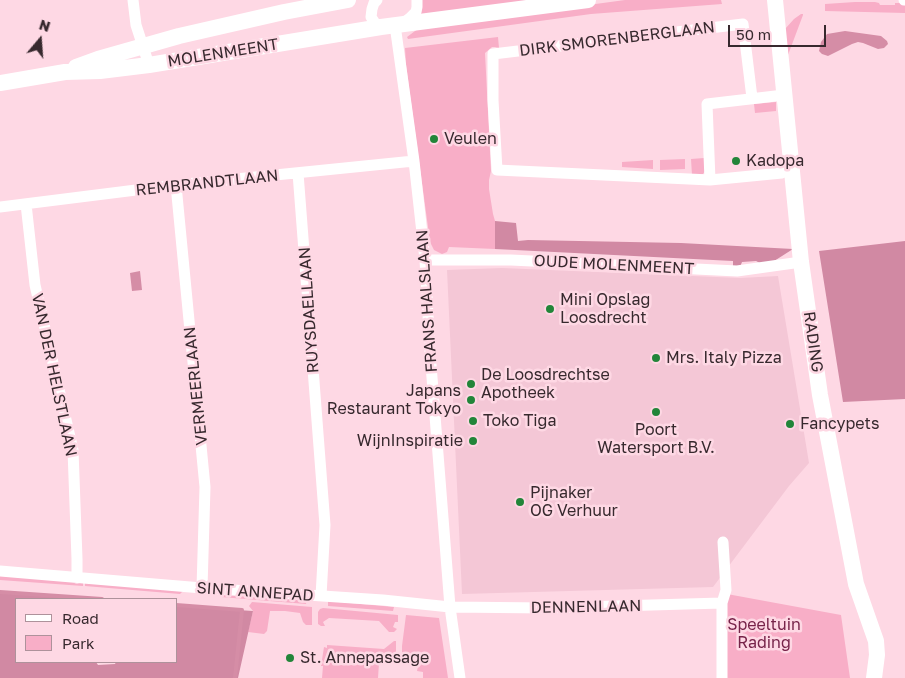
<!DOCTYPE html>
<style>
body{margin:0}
#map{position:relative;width:905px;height:678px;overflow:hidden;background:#fed8e4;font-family:"Golos Text",sans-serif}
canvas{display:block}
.legend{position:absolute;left:15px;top:598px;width:162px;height:65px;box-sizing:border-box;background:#fed8e4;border:1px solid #ae929b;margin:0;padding:6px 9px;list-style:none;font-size:15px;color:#37292e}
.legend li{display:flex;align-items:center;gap:10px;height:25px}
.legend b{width:25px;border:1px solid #ae929b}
.north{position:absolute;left:15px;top:15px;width:50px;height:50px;-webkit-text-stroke:4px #fed8e4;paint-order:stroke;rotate:18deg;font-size:14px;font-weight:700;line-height:20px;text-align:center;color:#37292e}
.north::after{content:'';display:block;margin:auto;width:18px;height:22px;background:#37292e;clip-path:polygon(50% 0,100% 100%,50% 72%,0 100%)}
.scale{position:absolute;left:728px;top:25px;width:98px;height:22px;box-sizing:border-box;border:2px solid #37292e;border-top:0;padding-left:6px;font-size:15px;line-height:18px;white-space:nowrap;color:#37292e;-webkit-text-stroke:4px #fed8e4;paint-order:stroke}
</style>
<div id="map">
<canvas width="905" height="678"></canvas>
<ul class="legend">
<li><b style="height:6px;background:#fff"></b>Road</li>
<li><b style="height:14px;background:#f8aec7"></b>Park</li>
</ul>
<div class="north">N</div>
<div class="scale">50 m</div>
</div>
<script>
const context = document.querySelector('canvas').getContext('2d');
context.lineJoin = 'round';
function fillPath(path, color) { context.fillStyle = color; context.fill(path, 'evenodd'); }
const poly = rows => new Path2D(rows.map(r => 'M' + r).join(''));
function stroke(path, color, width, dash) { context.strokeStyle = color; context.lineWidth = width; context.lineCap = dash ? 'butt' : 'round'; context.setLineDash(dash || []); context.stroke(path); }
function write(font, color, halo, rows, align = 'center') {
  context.font = font + ' "Golos Text",sans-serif'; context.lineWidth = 5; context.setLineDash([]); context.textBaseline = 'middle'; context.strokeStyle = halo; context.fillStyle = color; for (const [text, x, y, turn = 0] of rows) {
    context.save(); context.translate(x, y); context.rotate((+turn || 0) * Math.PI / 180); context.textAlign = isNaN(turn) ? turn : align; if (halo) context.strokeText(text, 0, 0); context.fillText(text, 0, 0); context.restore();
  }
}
fillPath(poly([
 [502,268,740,278,778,276,809,463,789,486,713,587,462,594,447,270]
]), '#f4c7d6');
fillPath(poly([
 [421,0,532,0,420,18],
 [625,0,721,0,722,4,591,14,408,39,407,37,419,28],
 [855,2,875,2,879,3,880,5,895,5,895,3,905,3,905,13,825,11,825,4],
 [801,14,803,14,803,15,788,55,785,29,794,19],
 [498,37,499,48,495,47,492,47,485,53,491,171,489,180,489,189,493,214,495,221,495,249,449,247,447,252,442,254,434,250,430,242,406,65,405,48],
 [776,102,776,111,755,113,754,104],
 [704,158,705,171,703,174,699,175,692,175,691,159],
 [685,159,685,169,660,170,660,160],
 [653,160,653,169,622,167,622,162],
 [0,575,83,582,83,586,0,580],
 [85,582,184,590,180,594,85,586],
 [217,592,307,600,306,604,221,597],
 [727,594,841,615,850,678,727,678],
 [328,601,394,607,393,611,328,606],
 [252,602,312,607,312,625,306,625,303,622,300,613,285,611,270,611,267,631,264,634,248,632,253,611,249,606],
 [323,608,398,615,398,622,395,622,393,627,397,629,394,632,389,632,379,621,329,618,323,622,325,626,321,626,318,624,318,612,320,609],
 [406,615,439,618,448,678,423,678,423,672,417,671,418,666,402,664,402,646],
 [394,641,396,641,396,663,379,663,378,678,322,678,323,666,321,666,324,647,327,648,327,645,384,649]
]), '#f8aec7');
fillPath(poly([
 [495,221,516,223,518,241,528,240,681,243,793,249,771,263,762,264,756,261,742,262,740,267,733,267,733,261,495,249],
 [905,241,905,399,843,402,819,251],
 [0,592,91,599,16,599,16,662,96,662,98,665,115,664,116,662,176,662,176,606,253,611,238,678,0,678]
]), '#d189a3');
fillPath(poly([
 [845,31,881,36,887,41,888,44,884,48,878,49,863,43,858,42,852,44,828,56,822,54,819,51,821,42,827,34],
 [140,271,142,290,132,291,130,273]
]), '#d58da6');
stroke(poly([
 [0,592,102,599],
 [176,605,242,610,235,678]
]), '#d58da6', 4);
stroke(poly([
 [133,0,136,25,149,65],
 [377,0,374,3,372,9,371,17,375,23,381,27],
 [904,0,905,0],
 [402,24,410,18,416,12,417,7,417,0],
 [395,25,414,161,425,260,430,352,450,607,460,678],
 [752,98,743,24,493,54,493,100,497,170,710,180,707,104,784,95],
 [298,173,325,525,321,596],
 [710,180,782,173],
 [176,185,205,487,202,588],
 [26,204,35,285,73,450,77,559,77,578],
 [0,207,176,185,414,161],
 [425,260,511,260,737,271,801,262],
 [0,571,202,588,383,600,450,607,546,608,722,603,722,678],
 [722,603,726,590,723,542]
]), '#fff', 11);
stroke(poly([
 [775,0,801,262,820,395,856,584,876,641,877,655,874,678],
 [76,67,98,59,179,36,284,12,348,0],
 [0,83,65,72,100,71,149,65,381,27,588,0]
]), '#fff', 16);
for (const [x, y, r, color] of [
 [434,139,5,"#228539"],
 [736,161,5,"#228539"],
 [550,309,5,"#228539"],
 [656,358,5,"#228539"],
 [471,384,5,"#228539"],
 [471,400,5,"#228539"],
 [656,412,5,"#228539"],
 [473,421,5,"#228539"],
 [790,424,5,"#228539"],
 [473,441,5,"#228539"],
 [520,502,5,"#228539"],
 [290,658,5,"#228539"]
]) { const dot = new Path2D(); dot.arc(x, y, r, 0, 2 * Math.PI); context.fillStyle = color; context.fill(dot); stroke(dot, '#fed8e4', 2); }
write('16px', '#37292e', '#fed8e4', [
 ["DIRK SMORENBERGLAAN",617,39,-7],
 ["MOLENMEENT",223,53,-9],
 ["REMBRANDTLAAN",207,183,-6],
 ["OUDE MOLENMEENT",614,265,3],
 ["FRANS HALSLAAN",427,301,-94],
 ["RUYSDAELLAAN",309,310,-94],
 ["RADING",813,342,82],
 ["VAN DER HELSTLAAN",54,375,78],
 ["VERMEERLAAN",196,386,-96],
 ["SINT ANNEPAD",255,592,4],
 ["DENNENLAAN",586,607,-1]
]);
write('16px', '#37292e', '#fed8e4', [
 ["Veulen",444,139],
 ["Kadopa",746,161],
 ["Mini Opslag",560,300],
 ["Loosdrecht",560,318],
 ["Mrs. Italy Pizza",666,358],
 ["De Loosdrechtse",481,375],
 ["Apotheek",481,393],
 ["Japans",461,391,"right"],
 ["Restaurant Tokyo",461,409,"right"],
 ["Toko Tiga",483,421],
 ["Fancypets",800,424],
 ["Poort",656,430,"center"],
 ["Watersport B.V.",656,448,"center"],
 ["WijnInspiratie",463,441,"right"],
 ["Pijnaker",530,493],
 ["OG Verhuur",530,511],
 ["St. Annepassage",300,658]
], 'left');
write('16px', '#772349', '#fed8e4', [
 ["Speeltuin",764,625],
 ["Rading",764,643]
]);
</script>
